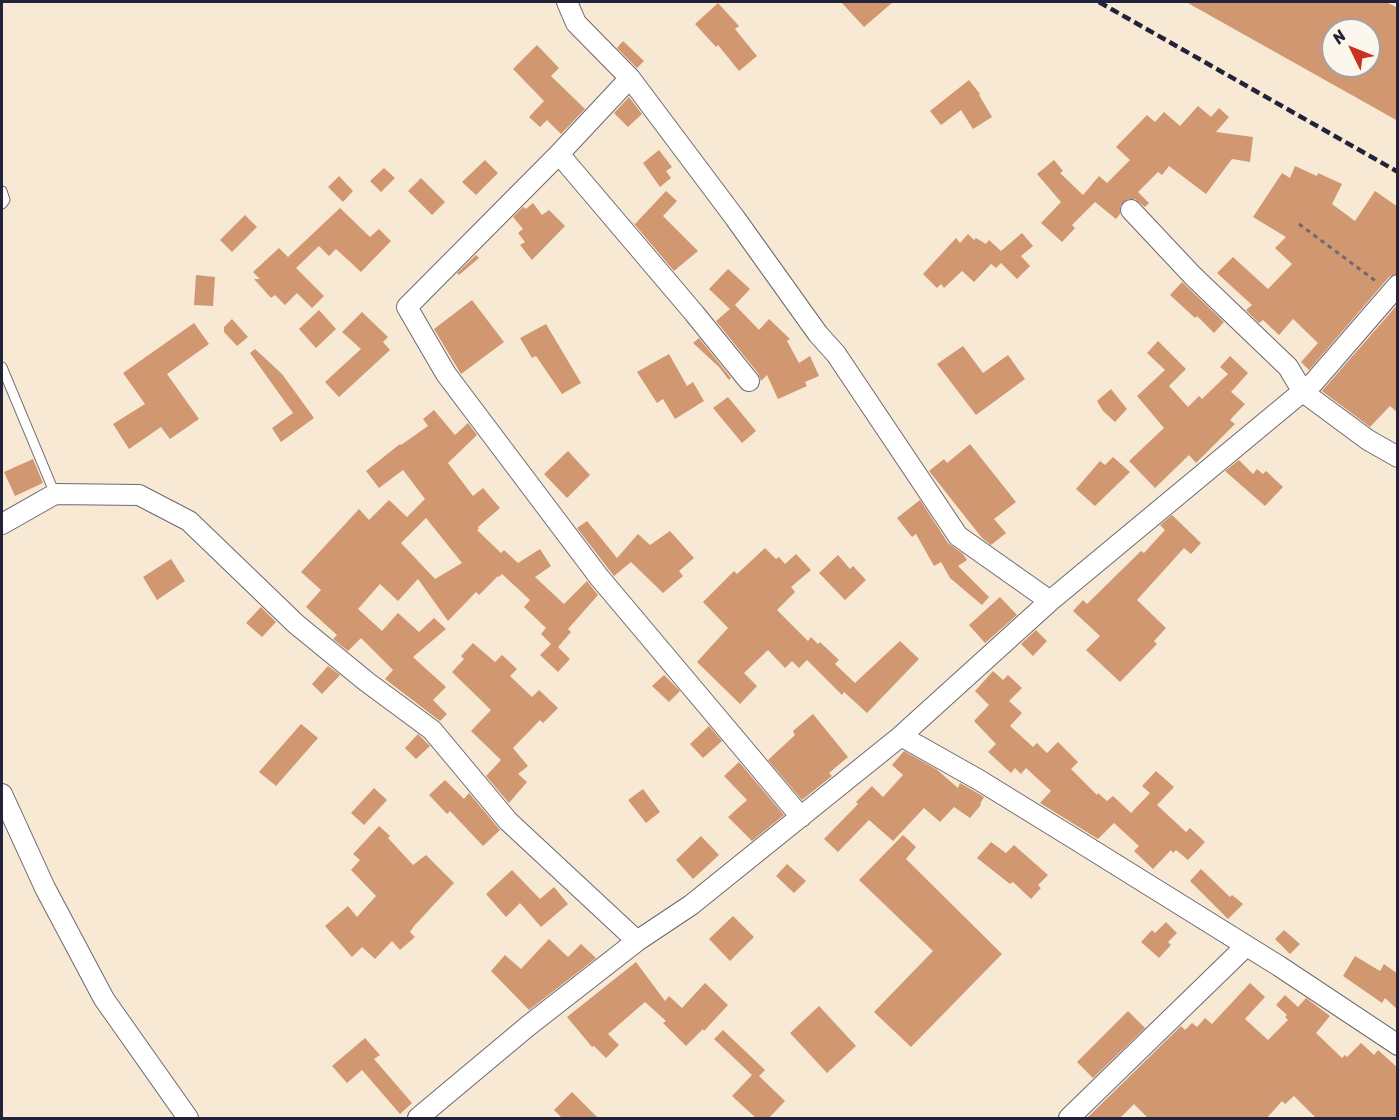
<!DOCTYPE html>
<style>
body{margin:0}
#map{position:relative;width:1399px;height:1120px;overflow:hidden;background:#f8e9d5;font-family:Sriracha,sans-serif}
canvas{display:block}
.frame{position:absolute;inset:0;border:3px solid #22223b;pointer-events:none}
.north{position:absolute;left:1321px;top:18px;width:60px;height:60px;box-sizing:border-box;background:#fbf7ec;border:2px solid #a4a2a5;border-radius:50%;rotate:313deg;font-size:16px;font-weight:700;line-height:24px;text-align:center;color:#22223b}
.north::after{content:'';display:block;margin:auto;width:21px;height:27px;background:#c8321e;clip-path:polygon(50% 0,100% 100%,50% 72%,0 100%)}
</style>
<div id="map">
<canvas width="1399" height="1120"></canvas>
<div class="frame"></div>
<div class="north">N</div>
</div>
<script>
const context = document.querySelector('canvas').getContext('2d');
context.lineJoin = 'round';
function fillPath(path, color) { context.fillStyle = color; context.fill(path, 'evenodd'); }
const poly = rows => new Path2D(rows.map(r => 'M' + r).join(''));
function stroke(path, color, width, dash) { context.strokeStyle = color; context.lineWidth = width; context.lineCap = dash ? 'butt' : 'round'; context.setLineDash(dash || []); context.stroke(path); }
fillPath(poly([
 [841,2,893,2,864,27],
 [1186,2,1386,2,1398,8,1398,121],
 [1333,30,1369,30,1369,66,1333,66],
 [718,3,739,26,735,29,757,56,739,71,718,45,716,47,695,24],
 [623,41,644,61,637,68,617,48],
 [537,45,559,68,551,76,585,109,561,134,547,120,540,127,529,117,544,101,513,69],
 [969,80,980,94,979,95,992,117,973,129,961,110,941,125,930,111],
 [629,97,642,114,628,127,614,113],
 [1198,106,1211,117,1219,108,1229,117,1216,132,1253,137,1250,162,1232,159,1206,194,1169,166,1162,175,1158,172,1138,192,1149,203,1145,207,1135,199,1128,199,1120,206,1120,214,1116,219,1095,202,1072,225,1075,228,1062,242,1041,223,1061,202,1037,174,1054,160,1063,171,1060,173,1083,195,1099,176,1107,183,1130,160,1116,147,1147,115,1155,122,1164,112,1180,126],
 [659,150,672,167,666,171,671,178,660,187,643,163],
 [485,160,498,173,476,195,462,182],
 [1295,166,1317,176,1318,173,1342,184,1332,204,1355,221,1375,191,1398,207,1398,273,1389,277,1309,370,1301,362,1318,343,1293,319,1279,335,1263,320,1259,323,1246,310,1252,305,1217,273,1233,257,1268,289,1292,264,1275,248,1286,237,1253,217,1282,173,1290,178],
 [384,168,395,178,381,192,370,181],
 [339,176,353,191,343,202,328,187],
 [421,178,445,202,432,215,408,191],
 [666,191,677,201,663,216,698,251,674,271,630,219,635,224],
 [533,203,542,215,549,210,565,226,532,260,520,245,525,242,518,233,523,229,513,217,523,207,526,209],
 [340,208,370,237,379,229,391,241,361,272,336,249,329,256,319,246,296,268,324,296,312,308,297,293,285,305,275,295,271,298,254,279,260,279,253,272,279,248,288,257],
 [245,215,257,227,232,252,220,240],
 [1022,233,1033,246,1021,256,1030,266,1017,279,1001,263,996,268,991,264,974,282,962,271,944,288,941,284,937,288,923,274,956,238,960,243,968,234,974,240,976,238,986,244,989,240,1001,251],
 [476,255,479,258,459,275,457,273],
 [728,269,750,289,735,305,759,330,769,319,790,339,787,341,799,363,810,356,819,376,805,382,807,386,778,399,767,375,761,381,758,373,716,321,730,309,709,289],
 [196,275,215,277,213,306,194,305],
 [1182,282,1224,322,1214,333,1197,316,1195,318,1170,295],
 [472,300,504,342,461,374,434,329],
 [1398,304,1398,413,1390,406,1370,427,1322,391],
 [319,310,336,329,316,348,299,329],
 [362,312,388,337,383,342,390,350,339,397,325,382,361,349,342,332],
 [232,319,248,337,237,346,224,332,224,327],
 [194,323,209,344,167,374,199,419,170,439,161,427,129,449,113,424,145,404,123,373],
 [546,324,581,383,562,394,536,356,532,358,520,338],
 [699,338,731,378,729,380,719,367,693,343],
 [1158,341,1186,369,1169,386,1188,407,1199,396,1202,399,1228,374,1220,367,1230,356,1248,373,1231,392,1245,404,1230,420,1235,424,1196,463,1189,455,1155,488,1129,461,1164,428,1137,396,1165,370,1147,353],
 [963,346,983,373,1008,355,1025,379,976,415,937,364],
 [255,349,282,374,314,418,281,442,272,428,293,413,250,353],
 [669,354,687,386,693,382,704,401,675,419,663,399,657,403,637,372],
 [1111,389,1127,409,1115,422,1103,411,1097,401],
 [728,397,756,431,742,443,713,408],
 [434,410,455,435,468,423,477,435,448,463,473,496,483,488,500,508,478,527,479,529,477,530,501,553,504,550,518,563,540,549,551,566,535,577,564,604,587,581,598,595,568,629,571,632,558,647,570,659,558,672,540,655,551,644,541,634,546,628,524,607,530,600,502,574,499,577,498,576,479,595,476,592,448,621,418,579,398,601,380,584,358,609,382,631,398,613,419,632,434,618,446,629,413,657,446,687,433,700,447,714,440,721,385,679,393,670,361,638,348,651,333,639,337,635,306,607,321,590,301,572,359,509,369,520,389,500,407,517,425,499,403,470,379,488,366,471,400,444,401,445,428,426,423,419],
 [426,518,462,563,435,579,401,543],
 [970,444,1016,502,994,519,1006,533,991,545,982,538,929,471,944,459,947,463],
 [568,451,590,475,567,498,544,474],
 [1113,457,1130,472,1095,506,1076,489,1100,461,1105,465],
 [33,459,43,483,15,496,4,472],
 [1239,460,1253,474,1257,469,1263,474,1266,471,1283,487,1265,506,1225,471],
 [920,500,948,543,963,554,967,560,958,566,989,597,982,605,950,578,941,562,934,566,916,534,912,537,897,518],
 [1172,515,1201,543,1191,554,1184,548,1137,600,1166,628,1154,641,1157,644,1120,682,1086,650,1100,636,1073,611,1083,600,1087,604,1141,551,1144,553,1165,530,1160,525],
 [587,521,617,558,638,534,650,545,670,531,694,558,679,571,683,576,663,593,631,562,614,576,577,528],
 [765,548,776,559,779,557,785,564,796,554,811,570,791,587,795,592,777,610,808,641,811,637,818,644,820,642,839,660,835,664,855,683,900,641,919,659,867,713,844,692,842,695,807,660,799,668,792,661,785,668,768,650,744,673,757,686,740,704,697,662,728,628,703,602,734,571,737,574],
 [838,555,850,569,853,566,866,580,845,600,819,573],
 [171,559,185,581,157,600,143,577],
 [1000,597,1017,615,985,643,969,625],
 [261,607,276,622,262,637,246,623],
 [1036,630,1047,641,1033,656,1021,644],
 [473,643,495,662,502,655,517,669,510,676,532,697,539,690,558,708,543,723,540,720,513,748,528,766,518,774,527,782,509,803,486,776,501,760,471,731,491,710,452,672,464,659,461,656],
 [328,666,340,675,322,694,312,684],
 [993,671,1003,680,1008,675,1022,688,1009,701,1022,713,1010,726,1033,747,1037,743,1047,753,1058,742,1078,762,1071,769,1097,795,1098,793,1107,801,1113,796,1131,813,1150,793,1142,786,1156,771,1174,787,1157,805,1186,832,1190,828,1205,842,1188,860,1176,850,1173,853,1171,850,1153,869,1134,851,1139,846,1114,823,1098,839,1040,803,1051,791,1026,768,1021,774,1015,768,1011,773,988,752,996,744,974,721,989,705,975,691],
 [664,675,680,691,669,702,652,686],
 [813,714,848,757,829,773,832,776,802,800,768,760,795,735,793,731],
 [301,724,318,738,276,786,259,772],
 [709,726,722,741,703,758,690,744],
 [418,734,430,746,416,759,405,748],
 [904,751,936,769,958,788,960,783,984,797,980,804,981,805,970,818,954,807,940,822,924,808,893,841,869,820,838,852,824,839,858,804,856,802,872,786,883,797,903,775,892,765],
 [739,762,784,815,752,841,728,817,747,800,724,776],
 [445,780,464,799,469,793,500,830,483,846,450,811,447,814,429,795],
 [374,788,387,800,364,825,351,813],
 [643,789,660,812,646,823,628,800],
 [379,826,390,836,388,838,413,865,426,855,454,883,414,926,410,932,415,937,400,950,392,941,375,959,362,947,352,957,325,926,348,906,357,917,376,896,351,870,360,860,353,854],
 [903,835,916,847,906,859,1002,954,911,1047,874,1012,933,951,859,880],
 [701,836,719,855,693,879,676,860],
 [991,842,1006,853,1014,845,1048,875,1038,885,1041,888,1031,899,1013,882,1010,884,977,858],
 [787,864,806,881,794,893,776,876],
 [1201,869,1230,897,1232,895,1243,904,1228,919,1190,881],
 [512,870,540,899,554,887,568,904,541,927,520,903,506,917,486,894],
 [733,916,754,937,730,961,709,939],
 [1166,922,1177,933,1168,942,1171,945,1159,958,1141,942,1152,930,1155,933],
 [1284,930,1300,944,1290,954,1275,939],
 [549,939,568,957,581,944,596,958,529,1010,491,971,505,955,521,969],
 [1355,956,1380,971,1384,964,1398,974,1398,1010,1385,998,1382,1003,1343,976],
 [636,962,665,1001,669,996,682,1008,705,983,728,1005,704,1031,703,1029,686,1046,663,1023,666,1021,645,1002,608,1034,619,1045,606,1058,594,1046,592,1047,567,1017],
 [1250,983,1265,997,1245,1019,1268,1040,1288,1020,1285,1017,1287,1015,1276,1005,1285,995,1298,1007,1306,998,1330,1016,1316,1033,1342,1058,1345,1055,1347,1057,1361,1043,1374,1055,1378,1050,1398,1068,1398,1119,1317,1119,1294,1096,1285,1104,1282,1101,1266,1119,1149,1119,1134,1104,1119,1119,1086,1119,1181,1026,1185,1030,1192,1023,1197,1027,1205,1018,1212,1024],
 [819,1006,856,1046,827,1073,790,1033],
 [1128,1011,1145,1028,1093,1078,1077,1062],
 [723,1030,765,1070,759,1076,785,1101,768,1119,757,1119,732,1096,752,1075,714,1039],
 [365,1038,380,1055,374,1059,412,1103,400,1114,362,1070,347,1083,332,1066],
 [572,1092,599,1119,563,1119,554,1110]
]), '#d09770');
const service = poly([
 [2,191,5,200,2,204],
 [2,367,55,494]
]);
const minor = poly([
 [567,2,576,23,630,78,559,154,694,313,749,381],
 [630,78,735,218,818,334,836,354,958,536,1050,601],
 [559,154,407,307,446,374,599,577,801,817],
 [1131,210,1193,276,1288,367,1303,392,1368,440,1398,457],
 [2,524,55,494,139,495,189,521,296,624,367,682,432,730,508,821,637,941],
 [901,736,979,780,1078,841,1279,966,1398,1045],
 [2,794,45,888,104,999,188,1118],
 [418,1118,528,1026,637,941,691,905,901,736,1050,601,1314,382,1398,285],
 [1069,1118,1246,946]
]);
stroke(service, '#6d6871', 11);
stroke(minor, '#6d6871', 22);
stroke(poly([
 [1299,224,1377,282]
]), '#6d6871', 3, [4.5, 4.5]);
stroke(service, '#fff', 9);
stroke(minor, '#fff', 20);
stroke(poly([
 [1099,2,1398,172]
]), '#22223b', 4.5, [9, 4.5]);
</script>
